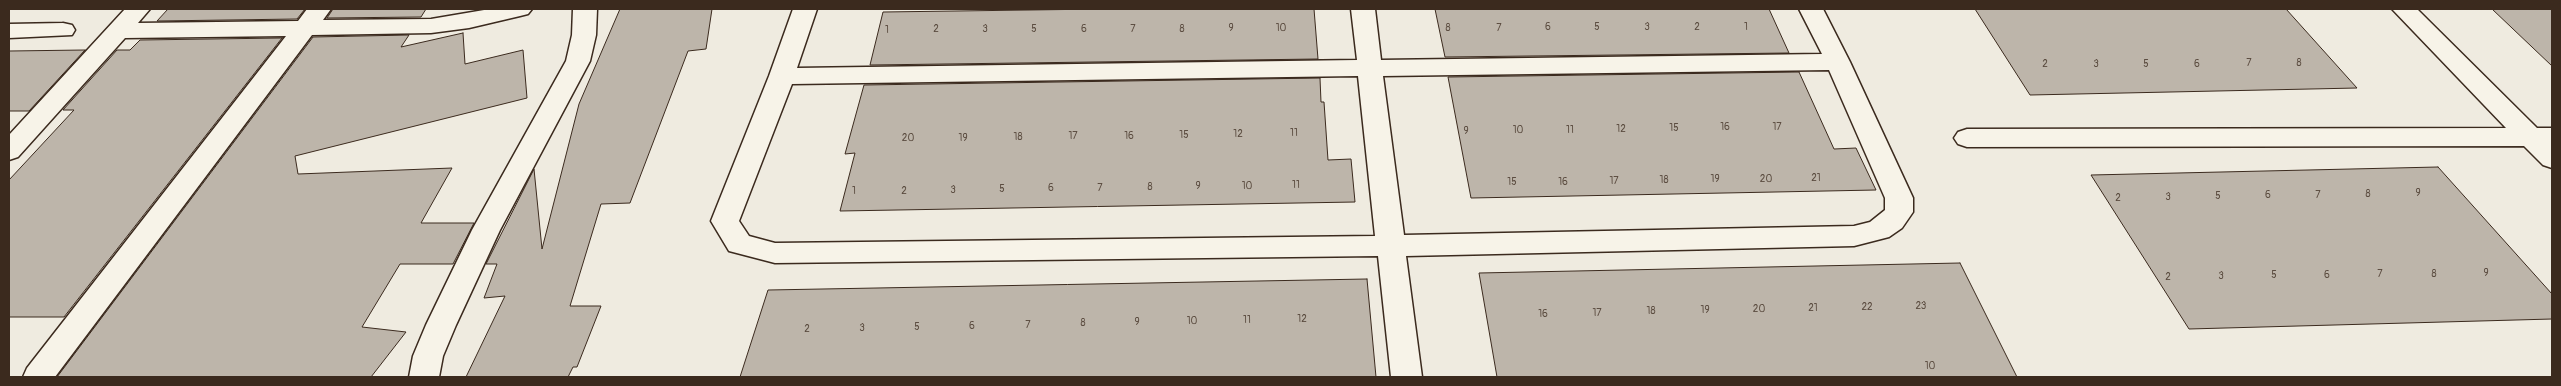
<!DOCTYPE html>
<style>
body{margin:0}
#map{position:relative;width:2561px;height:386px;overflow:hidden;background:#efebe0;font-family:Pangolin,sans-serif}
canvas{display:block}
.frame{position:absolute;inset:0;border:10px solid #3b2a1e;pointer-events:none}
</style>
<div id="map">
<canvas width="2561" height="386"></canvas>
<div class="frame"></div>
</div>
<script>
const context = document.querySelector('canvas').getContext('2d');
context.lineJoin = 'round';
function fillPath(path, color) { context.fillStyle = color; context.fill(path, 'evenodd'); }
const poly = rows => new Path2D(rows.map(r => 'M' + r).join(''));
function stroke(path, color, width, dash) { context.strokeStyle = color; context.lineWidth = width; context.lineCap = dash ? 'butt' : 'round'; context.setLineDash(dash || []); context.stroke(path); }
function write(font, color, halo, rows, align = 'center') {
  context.font = font + ' Pangolin,sans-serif'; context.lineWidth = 4.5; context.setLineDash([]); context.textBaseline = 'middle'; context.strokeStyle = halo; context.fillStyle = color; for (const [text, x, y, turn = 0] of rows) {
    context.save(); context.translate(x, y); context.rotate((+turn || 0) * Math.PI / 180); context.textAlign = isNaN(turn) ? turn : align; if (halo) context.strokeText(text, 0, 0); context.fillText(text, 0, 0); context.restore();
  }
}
const building = poly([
 [168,9,305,9,297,19,157,21,168,9],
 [333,9,426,9,421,17,327,18,333,9],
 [620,9,712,9,706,49,688,51,630,203,601,204,570,306,601,306,577,367,573,367,568,377,466,377,505,296,484,298,497,264,486,264,534,169,542,249,579,104,620,9],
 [1102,9,1314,9,1318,59,870,65,883,12,1102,9],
 [1435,9,1769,9,1789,53,1445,57,1435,9],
 [1975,9,2286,9,2357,88,2030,95,1975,9],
 [2492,9,2552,9,2552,66,2492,9],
 [463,33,465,64,523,50,527,98,295,156,298,174,452,168,421,223,474,223,453,264,400,264,362,327,406,332,371,377,57,377,313,37,409,35,401,47,463,33],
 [282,38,64,317,9,317,9,180,74,110,63,110,117,50,130,50,140,40,282,38],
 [85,50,29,111,9,111,9,51,85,50],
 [1799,72,1834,149,1856,148,1876,190,1471,198,1448,77,1799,72],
 [1320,78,1321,102,1324,102,1328,160,1351,159,1355,202,840,211,855,153,845,154,864,85,1320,78],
 [2438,167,2552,294,2552,319,2189,329,2091,175,2438,167],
 [1960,263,2017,377,1497,377,1479,273,1960,263],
 [1367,279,1376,377,740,377,768,290,1367,279]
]);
fillPath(building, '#bdb5aa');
stroke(building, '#3b2a1e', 1);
const minor = poly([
 [125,9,150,9,138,23,298,21,307,9,331,9,323,20,431,19,490,9,532,9,528,14,520,16,469,28,431,33,312,35,55,377,23,377,27,368,286,36,125,38,18,157,9,160,9,135,125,9],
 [573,9,597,9,596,35,590,61,500,230,456,325,443,356,439,377,409,377,413,356,426,325,472,230,566,61,572,35,573,9],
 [793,9,817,9,797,68,1357,60,1351,9,1375,9,1381,60,1822,54,1799,9,1823,9,1850,62,1913,198,1913,212,1902,228,1889,237,1854,246,1406,256,1422,377,1391,377,1378,256,775,263,729,251,711,221,769,76,793,9],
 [1829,70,1885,198,1885,210,1870,222,1854,226,1404,235,1383,76,1829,70],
 [1358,76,1375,236,775,243,749,236,739,221,792,84,1358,76],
 [2392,9,2417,9,2537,128,2552,128,2552,168,2543,165,2524,146,1967,147,1958,144,1954,138,1958,132,1967,129,2506,128,2392,9],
 [63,23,72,25,75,30,72,35,9,38,9,24,63,23]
]);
stroke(minor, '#3b2a1e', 3);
fillPath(minor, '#f7f3e8');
write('10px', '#5c4d41', null, [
 ["6",1548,27],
 ["5",1597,27],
 ["3",1647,27],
 ["2",1697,27],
 ["1",1746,27],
 ["9",1231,28],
 ["10",1281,28],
 ["8",1448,28],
 ["7",1499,28],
 ["2",936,29],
 ["3",985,29],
 ["5",1034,29],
 ["6",1084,29],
 ["7",1133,29],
 ["8",1182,29],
 ["1",887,30],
 ["7",2249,63],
 ["8",2299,63],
 ["2",2045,64],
 ["3",2096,64],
 ["5",2146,64],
 ["6",2197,64],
 ["16",1725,127],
 ["17",1777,127],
 ["15",1674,128],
 ["12",1621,129],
 ["10",1518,130],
 ["11",1570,130],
 ["9",1466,131],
 ["11",1294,133],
 ["12",1238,134],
 ["15",1184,135],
 ["17",1073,136],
 ["16",1129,136],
 ["18",1018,137],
 ["20",908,138],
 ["19",963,138],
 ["21",1816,178],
 ["19",1715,179],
 ["20",1766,179],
 ["18",1664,180],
 ["17",1614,181],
 ["15",1512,182],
 ["16",1563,182],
 ["11",1296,185],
 ["9",1198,186],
 ["10",1247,186],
 ["8",1150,187],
 ["6",1051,188],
 ["7",1100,188],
 ["5",1002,189],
 ["3",953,190],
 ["1",854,191],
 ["2",904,191],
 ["9",2418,193],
 ["8",2368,194],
 ["6",2268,195],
 ["7",2318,195],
 ["5",2218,196],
 ["3",2168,197],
 ["2",2118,198],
 ["9",2486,273],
 ["7",2380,274],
 ["8",2434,274],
 ["5",2274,275],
 ["6",2327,275],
 ["3",2221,276],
 ["2",2168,277],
 ["23",1921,306],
 ["22",1867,307],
 ["21",1813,308],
 ["20",1759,309],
 ["19",1705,310],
 ["18",1651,311],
 ["17",1597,313],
 ["16",1543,314],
 ["12",1302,319],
 ["11",1247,320],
 ["10",1192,321],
 ["9",1137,322],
 ["8",1083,323],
 ["7",1028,325],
 ["6",972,326],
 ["5",917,327],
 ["3",862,328],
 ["2",807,329],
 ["10",1930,366]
]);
</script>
